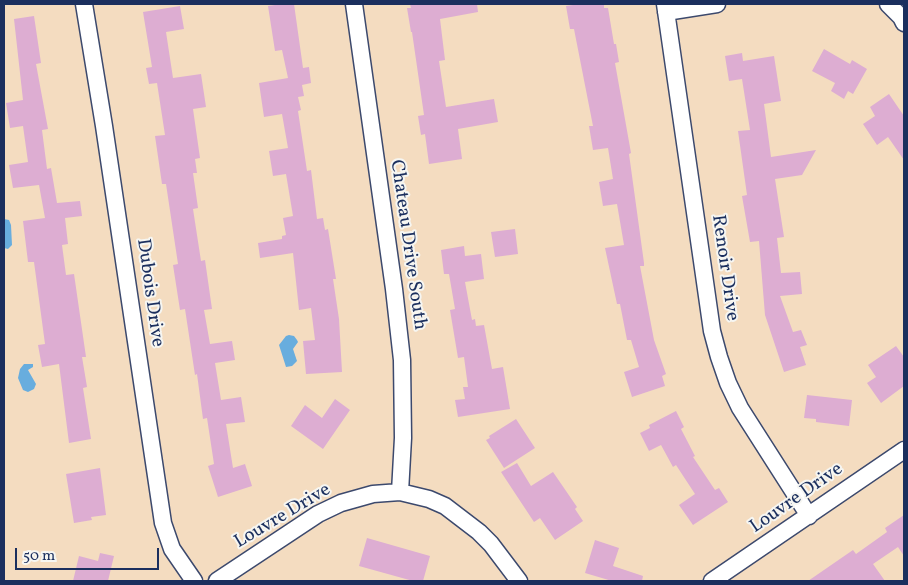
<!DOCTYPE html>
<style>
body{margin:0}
#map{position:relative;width:908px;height:585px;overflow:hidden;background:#f4dcc0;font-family:Vollkorn,serif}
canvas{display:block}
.frame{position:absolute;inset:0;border:5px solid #1b2f5e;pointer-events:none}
.scale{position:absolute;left:15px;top:548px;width:144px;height:22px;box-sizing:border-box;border:2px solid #1b2f5e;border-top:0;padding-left:6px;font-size:15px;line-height:18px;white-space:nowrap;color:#1b2f5e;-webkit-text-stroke:4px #f6f6f2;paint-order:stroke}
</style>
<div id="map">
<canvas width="908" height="585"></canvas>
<div class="frame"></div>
<div class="scale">50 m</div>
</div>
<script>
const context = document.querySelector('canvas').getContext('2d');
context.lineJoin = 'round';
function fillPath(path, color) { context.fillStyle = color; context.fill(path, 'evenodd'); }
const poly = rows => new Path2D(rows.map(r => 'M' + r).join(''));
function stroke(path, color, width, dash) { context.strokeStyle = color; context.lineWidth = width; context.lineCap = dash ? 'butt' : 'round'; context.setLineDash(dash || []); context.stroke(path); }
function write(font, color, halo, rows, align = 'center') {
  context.font = font + ' Vollkorn,serif'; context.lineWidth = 4; context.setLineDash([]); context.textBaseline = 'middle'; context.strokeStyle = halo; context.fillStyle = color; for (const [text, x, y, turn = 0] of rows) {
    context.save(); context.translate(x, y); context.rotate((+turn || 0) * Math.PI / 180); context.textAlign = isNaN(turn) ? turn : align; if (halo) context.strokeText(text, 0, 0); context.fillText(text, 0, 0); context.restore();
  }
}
fillPath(poly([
 [4,219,9,220,11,225,12,245,8,249,4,248],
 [289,335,294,336,297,340,298,342,293,349,297,361,292,366,286,367,279,345,286,336],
 [24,364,33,364,33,367,28,370,36,384,34,389,28,392,23,390,18,378,20,369]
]), '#68adde');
fillPath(poly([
 [282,4,294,4,303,68,309,67,311,83,302,85,304,96,298,97,301,110,298,111,307,171,311,170,317,219,323,218,325,230,328,229,336,279,333,279,339,319,342,372,306,374,303,341,315,340,311,308,299,310,293,253,260,258,258,243,282,239,282,236,286,235,283,218,293,216,286,174,273,176,269,151,288,148,282,114,264,117,259,83,288,78,282,50,275,51,268,6],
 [410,4,477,4,478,12,440,19,445,60,439,61,446,107,494,99,498,122,458,129,462,159,429,164,425,134,421,135,418,116,424,115,412,32,411,32,407,8,411,8],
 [580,4,604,4,604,8,608,8,614,44,616,44,619,62,615,63,631,153,629,154,644,263,644,266,640,266,654,340,666,374,662,376,665,386,632,397,624,372,639,367,631,340,627,340,620,304,617,304,605,248,624,245,617,204,603,206,599,182,613,179,608,148,593,150,589,126,593,126,574,29,570,29,566,6],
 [180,6,184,29,166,32,173,78,201,74,206,107,193,109,200,158,195,159,197,173,193,173,198,208,193,209,201,261,205,260,212,309,204,310,210,344,232,341,235,360,215,363,221,400,241,397,245,422,226,424,233,468,245,464,252,486,218,497,208,466,214,464,207,418,203,419,197,374,195,375,185,309,180,310,173,265,178,264,166,184,162,184,155,136,165,135,157,83,149,84,146,68,152,67,143,12],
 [34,16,41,63,36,64,48,129,42,130,47,169,51,168,57,203,80,201,82,216,65,218,68,244,62,245,66,275,74,274,86,357,82,357,87,387,83,388,91,439,69,443,59,364,42,367,38,345,45,344,34,262,28,262,23,221,45,218,39,185,13,188,9,165,28,162,23,126,10,128,6,103,23,100,14,19],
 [824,49,850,64,852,60,867,69,853,94,848,91,844,99,831,91,835,83,812,71],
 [742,53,743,61,774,56,781,101,764,104,771,157,816,150,802,175,775,179,784,237,777,238,781,273,800,272,802,294,780,296,793,332,801,330,807,345,800,347,806,365,784,372,765,315,759,241,750,242,742,196,747,195,738,131,750,130,742,79,729,81,725,56],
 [889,94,904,116,904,160,888,137,877,145,863,124,875,116,870,107],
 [515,229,518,254,495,257,491,232],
 [464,246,465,256,481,254,484,279,465,282,472,320,475,319,476,326,484,325,492,369,503,367,510,409,458,417,455,400,465,399,463,387,468,387,464,357,458,358,450,310,455,309,449,274,444,274,441,250],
 [896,346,904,357,904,386,881,403,867,383,876,377,868,365],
 [807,395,852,400,849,426,816,422,816,419,804,418],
 [335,399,350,410,323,449,291,426,305,405,322,418],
 [676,411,684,427,681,429,695,456,693,457,715,490,719,488,728,502,693,525,679,505,695,494,676,465,673,467,661,445,649,451,640,433,650,428,649,425],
 [516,419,535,448,504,468,486,440,490,438,489,436],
 [517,463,531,486,553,472,577,507,575,509,583,521,555,540,540,518,534,522,501,472],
 [100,468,106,515,91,517,92,520,74,523,66,474],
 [904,515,904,556,898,547,873,564,885,581,808,581,853,550,856,554,887,532,885,528],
 [367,538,430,556,423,581,413,581,359,566],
 [595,540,619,548,613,566,643,576,642,581,612,581,585,573],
 [100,553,114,556,108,581,73,581,79,556,98,561]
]), '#ddadd2');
const street = poly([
 [84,4,104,126,163,523,172,549,194,581],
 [354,4,394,289,402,360,403,438,400,492],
 [665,4,702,261,712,331,719,357,728,383,740,408,809,516],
 [888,4,901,17,904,23],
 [666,12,717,4],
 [217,581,318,514,341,503,373,494,400,492,429,499,445,506,479,532,491,544,519,581],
 [712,581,904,450]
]);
stroke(street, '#3c496d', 19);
stroke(street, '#fff', 16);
write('19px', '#1b2f5e', '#f6f6f2', [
 ["Chateau Drive South",407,245,82],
 ["Renoir Drive",724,268,82],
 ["Dubois Drive",149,293,82],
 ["Louvre Drive",797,499,-35],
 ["Louvre Drive",283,517,-31]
]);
</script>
